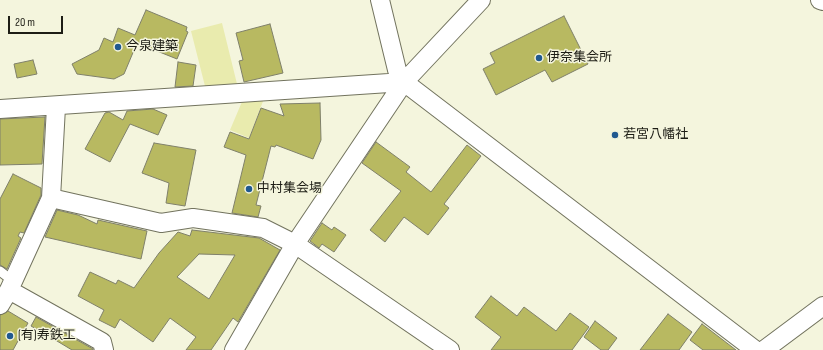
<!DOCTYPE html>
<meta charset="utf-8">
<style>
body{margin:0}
#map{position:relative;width:823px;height:350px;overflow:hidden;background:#f4f5dd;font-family:"Sofia Sans Condensed",sans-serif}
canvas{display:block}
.scale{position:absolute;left:8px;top:16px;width:55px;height:18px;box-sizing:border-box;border:2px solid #1d1d15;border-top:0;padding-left:5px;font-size:12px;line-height:14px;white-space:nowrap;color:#1d1d15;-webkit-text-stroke:3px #f4f5dd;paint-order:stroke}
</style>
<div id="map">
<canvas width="823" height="350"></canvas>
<div class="scale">20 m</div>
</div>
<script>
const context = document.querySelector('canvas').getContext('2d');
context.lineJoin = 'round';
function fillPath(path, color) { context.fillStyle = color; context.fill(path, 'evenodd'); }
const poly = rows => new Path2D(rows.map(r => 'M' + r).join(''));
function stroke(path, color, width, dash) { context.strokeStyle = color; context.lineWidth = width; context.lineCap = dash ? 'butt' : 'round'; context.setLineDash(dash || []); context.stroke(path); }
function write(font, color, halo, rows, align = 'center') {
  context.font = font + ' "Sofia Sans Condensed","Noto Sans JP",sans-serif'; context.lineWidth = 3; context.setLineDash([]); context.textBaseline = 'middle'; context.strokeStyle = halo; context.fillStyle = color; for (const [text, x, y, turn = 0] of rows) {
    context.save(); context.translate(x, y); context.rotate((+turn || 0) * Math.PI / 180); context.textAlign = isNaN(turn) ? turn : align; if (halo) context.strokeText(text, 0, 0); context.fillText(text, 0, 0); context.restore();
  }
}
fillPath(poly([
 [222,23,238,88,206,90,191,31],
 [265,96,249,138,230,130,244,97]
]), '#e9ebae');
const building = poly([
 [146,10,187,27,186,31,188,32,177,59,137,43,124,74,114,79,77,74,72,64,99,50,104,38,113,42,118,28,135,35,146,10],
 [564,16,588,64,552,82,545,70,496,95,483,69,495,63,490,53,564,16],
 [270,24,283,73,244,82,239,61,243,60,236,33,270,24],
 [33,60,37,74,17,78,14,64,33,60],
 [178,62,196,65,193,86,175,87,178,62],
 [320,103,321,140,313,159,276,145,275,147,271,146,256,205,261,206,258,217,232,213,246,155,224,147,230,132,249,139,261,108,284,116,280,104,320,103],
 [153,109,167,115,158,135,130,124,110,162,85,149,105,113,109,112,123,120,127,111,153,109],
 [45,117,42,164,0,165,0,119,45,117],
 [376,142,410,167,406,172,431,192,467,145,481,156,444,204,449,208,428,235,404,217,385,242,370,230,401,191,362,163,376,142],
 [154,143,196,150,185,206,166,203,169,183,142,173,154,143],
 [13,174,41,188,41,195,24,233,20,232,18,236,21,238,7,269,0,265,0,199,13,174],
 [57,210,78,215,97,224,98,220,147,231,141,259,45,237,57,210],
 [322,223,332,230,334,227,346,235,334,252,322,244,319,248,310,241,322,223],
 [192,230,259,238,280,250,238,322,233,318,211,350,186,350,196,337,170,318,153,342,120,319,115,328,99,320,104,310,78,296,90,272,116,284,118,280,134,288,159,253,178,232,190,236,192,230],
 [199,254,235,255,209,299,177,277,199,254],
 [491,296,517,316,524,307,556,331,570,313,589,327,572,350,491,350,501,337,475,317,491,296],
 [8,311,28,323,13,350,0,350,0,315,8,311],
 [668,314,692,332,679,350,640,350,668,314],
 [36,317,93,349,93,350,72,350,57,341,31,326,36,317],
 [595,321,617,338,608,350,601,350,584,337,595,321],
 [702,324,736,350,703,350,690,340,702,324]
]);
fillPath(building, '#b8b961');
stroke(building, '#7f806a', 1);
const lane = poly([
 [0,271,13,281]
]);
const street = poly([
 [380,0,397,70,404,82,755,350],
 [820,0,823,1],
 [0,109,404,82],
 [51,198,161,223,193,218,263,228,295,244,450,350],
 [9,290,102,342,104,350],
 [0,305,9,290,51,198,56,107],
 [234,350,295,244,404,82,481,0],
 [764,350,823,306]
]);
stroke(lane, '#72735e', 11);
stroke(street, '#72735e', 20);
stroke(lane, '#fff', 9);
stroke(street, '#fff', 18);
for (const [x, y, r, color] of [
 [118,47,4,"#205990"],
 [539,58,4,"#205990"],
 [615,135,4,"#205990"],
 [249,189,4,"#205990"],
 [10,336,4,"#205990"]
]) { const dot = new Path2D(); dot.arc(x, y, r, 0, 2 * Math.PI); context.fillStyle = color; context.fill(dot); stroke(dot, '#f4f5dd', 1.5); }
write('13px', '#1d1d15', '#f4f5dd', [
 ["今泉建築",126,47],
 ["伊奈集会所",547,58],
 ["若宮八幡社",623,135],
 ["中村集会場",257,189],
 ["(有)寿鉄工",18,336]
], 'left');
</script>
